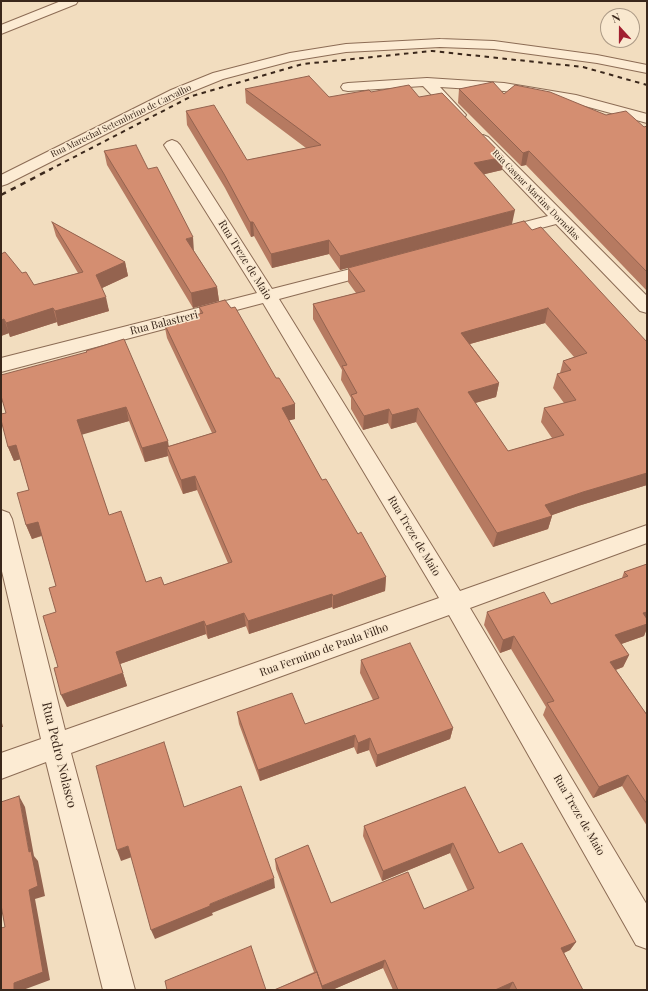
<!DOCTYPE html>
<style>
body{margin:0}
#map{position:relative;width:648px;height:991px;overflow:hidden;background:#f2ddbf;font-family:"Playfair Display",serif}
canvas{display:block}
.frame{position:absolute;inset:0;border:2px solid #3a271b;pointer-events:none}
.north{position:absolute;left:600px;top:8px;width:40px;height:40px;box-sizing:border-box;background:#f9e8cf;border:1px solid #ad9b87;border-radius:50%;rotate:339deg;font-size:11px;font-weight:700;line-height:16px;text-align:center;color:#3a271b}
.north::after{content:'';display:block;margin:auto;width:14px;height:18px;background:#a11f2f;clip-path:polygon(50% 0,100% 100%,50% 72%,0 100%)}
</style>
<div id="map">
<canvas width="648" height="991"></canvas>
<div class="frame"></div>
<div class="north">N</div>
</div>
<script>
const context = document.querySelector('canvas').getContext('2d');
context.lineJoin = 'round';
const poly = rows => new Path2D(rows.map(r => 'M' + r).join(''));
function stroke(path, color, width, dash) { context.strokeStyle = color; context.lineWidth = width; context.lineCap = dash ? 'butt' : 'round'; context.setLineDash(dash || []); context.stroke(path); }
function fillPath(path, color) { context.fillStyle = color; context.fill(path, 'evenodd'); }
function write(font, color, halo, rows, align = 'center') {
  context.font = font + ' "Playfair Display",serif'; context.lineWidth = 3; context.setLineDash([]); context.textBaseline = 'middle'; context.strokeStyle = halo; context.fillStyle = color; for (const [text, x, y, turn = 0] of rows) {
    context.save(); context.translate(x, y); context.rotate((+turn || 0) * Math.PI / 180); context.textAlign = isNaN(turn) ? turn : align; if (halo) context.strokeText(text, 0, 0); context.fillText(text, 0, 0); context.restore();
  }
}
const minor = poly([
 [61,1,78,1,76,4,1,34,1,25,61,1],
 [427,78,504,83,576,95,647,114,647,123,574,103,504,91,440,87,466,115,464,118,459,119,454,118,423,86,348,91,343,90,341,87,343,84,348,83,427,78],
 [483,135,488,137,647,296,647,313,640,311,556,224,500,239,494,238,492,234,494,230,548,216,478,143,475,140,478,137,483,135],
 [172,140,177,142,180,145,272,289,378,262,384,263,387,267,384,271,279,299,460,591,647,525,647,543,470,608,647,905,647,949,636,945,449,615,71,753,135,990,103,990,46,762,1,779,1,753,41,739,1,567,1,510,9,513,12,519,65,730,439,598,263,303,1,372,1,358,257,293,164,145,167,142,172,140]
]);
const tertiary = poly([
 [440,39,494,41,597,55,647,65,647,73,597,63,494,49,440,47,346,52,291,61,223,79,181,96,7,184,1,186,1,175,171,90,213,73,290,53,346,44,440,39]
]);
stroke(minor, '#8c6c55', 2);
stroke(tertiary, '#8c6c55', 2);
fillPath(minor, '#fcebd3');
fillPath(tertiary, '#fcebd3');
stroke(poly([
 [49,170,192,96,303,64,432,51,583,67,647,85]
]), '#3a271b', 2, [4.5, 4.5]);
stroke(poly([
 [1,195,51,169]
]), '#3a271b', 2.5, [5.5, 5.5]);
fillPath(poly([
 [245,89,329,97,371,92,419,97,502,170,484,174,512,224,532,230,647,342,647,485,578,506,552,515,552,516,548,529,493,547,416,422,391,429,388,423,363,430,351,409,351,398,341,380,342,370,313,319,313,304,356,293,348,282,348,268,496,228,340,270,329,254,272,268,254,236,251,237,225,188,187,125,186,111,247,160,306,148,246,103],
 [545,323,574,357,563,361,560,373,557,374,553,388,564,403,544,408,541,422,552,438,508,451,475,403,496,397,499,383,470,344],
 [459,89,504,94,606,115,644,127,647,126,647,291,526,165,521,166,458,103],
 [104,151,148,169,194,251,217,287,219,301,193,308,107,165],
 [52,222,125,262,128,276,102,288,109,311,58,326,57,322,10,337,9,333,1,336,1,254,34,285,78,273,56,236],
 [199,307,276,378,295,404,295,419,289,420,322,480,358,534,386,577,385,591,333,609,332,607,249,634,246,626,208,639,206,634,120,664,127,686,67,707,58,667,56,586,42,536,32,539,26,525,29,490,20,459,14,461,8,447,6,413,86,352,169,446,212,433,167,338,164,323,200,314],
 [129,421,145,462,168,456,169,461,183,494,197,490,228,563,164,585,146,582,109,515,81,434],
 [647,564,647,628,644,636,621,644,629,655,623,667,616,670,647,715,647,826,622,786,593,798,543,715,546,707,511,649,500,653,484,625,487,612,551,604,622,578,624,572],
 [361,660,453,728,450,739,376,767,369,750,357,754,354,747,260,781,239,724,237,712,305,724,373,700,360,673],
 [465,787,499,853,576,942,570,950,564,953,583,990,393,990,383,968,332,990,274,990,314,972,276,869,275,859,331,903,424,909,468,891,450,853,382,881,363,836,364,826]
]), '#b67a61');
fillPath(poly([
 [529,151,526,165,521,166,523,153],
 [504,157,502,170,473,177,474,163],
 [515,210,512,224,340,270,340,256],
 [250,222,253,222,254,236,251,237],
 [193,237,194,252,186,239],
 [329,240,329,254,272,268,271,254],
 [125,262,128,276,100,289,96,275],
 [217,287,219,301,193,308,191,293],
 [106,297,109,311,58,326,55,311],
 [53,308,57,322,10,337,6,323],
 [548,308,545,323,459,347,461,333],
 [4,319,9,333,1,336,1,320],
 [499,383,496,397,465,406,468,392],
 [295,404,295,419,283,422,282,408],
 [126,407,129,421,81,435,77,420],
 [418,408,416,422,391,429,392,415],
 [389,409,388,423,363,430,364,416],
 [168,441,170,455,167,447,168,456,145,462,142,448],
 [16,445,21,459,14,461,8,447],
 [647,473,647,485,578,506,541,519,545,505,583,492],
 [195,476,197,490,183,494,181,480],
 [552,516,548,529,493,547,497,533],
 [38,522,43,535,32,539,26,525],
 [386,577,385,591,333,609,333,596],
 [332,594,332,607,249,634,248,621],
 [647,612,647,623,643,613],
 [244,613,246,626,208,639,206,626],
 [204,621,206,634,120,664,116,652],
 [647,624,647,628,644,636,610,648,615,635],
 [514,636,511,649,500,653,503,640],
 [629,655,623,667,604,674,610,662],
 [123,673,127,686,67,707,61,695],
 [1,719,3,727,1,727],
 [453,728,450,739,376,767,377,755],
 [355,735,354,747,260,781,258,770],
 [370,738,369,750,357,754,358,743],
 [628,775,622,786,593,798,599,787],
 [19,796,25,807,34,856,38,861,45,896,35,899,50,980,23,990,14,990,14,983,29,890,29,852],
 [453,843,450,853,382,881,383,871],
 [128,846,132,857,121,861,117,850],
 [274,878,275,888,212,913,213,915,155,939,151,930,210,904],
 [576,942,570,950,555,957,561,948],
 [385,960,383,968,332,990,322,990,322,986],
 [513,982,509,990,495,990]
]), '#94634f');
const building = poly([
 [309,76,329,97,369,90,371,92,409,85,419,97,442,93,504,157,474,163,515,210,340,256,329,240,271,254,253,222,250,222,224,174,186,111,214,105,247,160,321,145,245,89,309,76],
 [493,82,504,94,515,85,550,92,606,115,626,111,644,127,647,126,647,272,529,151,523,153,459,89,493,82],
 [136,145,148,169,157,167,193,237,186,239,217,287,191,293,104,151,136,145],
 [524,221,532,230,541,227,647,342,647,473,583,492,545,505,552,516,497,533,418,408,392,415,389,409,364,416,351,395,357,393,342,366,347,365,313,304,365,291,348,268,524,221],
 [548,308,587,353,563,361,571,370,557,374,576,400,544,408,564,435,508,451,468,392,499,383,461,333,548,308],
 [52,222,125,262,96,275,106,297,55,311,53,308,6,323,4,319,1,320,1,254,5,252,22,273,26,272,34,285,83,272,52,222],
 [225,300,231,308,235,307,276,378,279,378,295,404,282,408,322,480,326,479,358,534,361,532,386,577,333,596,332,594,248,621,244,613,206,626,204,621,116,652,123,673,61,695,54,668,58,667,43,616,56,612,49,588,56,586,38,522,26,525,17,493,29,490,16,445,8,447,1,420,1,414,6,413,1,396,1,375,87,352,86,351,124,339,168,441,142,448,126,407,77,420,109,515,121,511,146,582,161,577,164,585,232,562,195,476,181,480,167,447,216,432,164,323,203,313,199,307,225,300],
 [647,564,647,612,643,613,647,619,647,624,615,635,629,655,610,662,647,715,647,804,628,775,599,787,547,703,554,701,514,636,503,640,487,612,544,592,551,604,628,576,624,572,647,564],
 [410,643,453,728,377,755,370,738,358,743,355,735,258,770,237,712,292,693,305,724,379,698,361,660,410,643],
 [164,742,184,807,241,786,274,878,210,904,210,906,151,930,128,846,117,850,96,766,164,742],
 [465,787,499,853,522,843,576,942,561,948,583,990,517,990,513,982,495,990,398,990,385,960,322,986,275,859,308,845,331,903,408,872,424,909,474,888,453,843,383,871,364,826,465,787],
 [19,796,29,852,31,851,38,886,29,890,43,972,14,983,14,990,1,990,1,928,5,927,1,905,1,802,19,796],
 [251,946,266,990,167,990,165,981,251,946],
 [317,972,323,990,274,990,317,972]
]);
fillPath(building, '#d48e71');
stroke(building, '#94634f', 1);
write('9px', '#3a271b', '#f9e8cf', [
 ["Rua Marechal Setembrino de Carvalho",121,121,-26],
 ["Rua Gaspar Martins Dornellas",536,195,46]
]);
write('11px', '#3a271b', '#f9e8cf', [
 ["Rua Treze de Maio",245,260,58],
 ["Rua Balastreri",164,323,-14],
 ["Rua Treze de Maio",414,536,59],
 ["Rua Fermino de Paula Filho",324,650,-20],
 ["Rua Treze de Maio",579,815,60]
]);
write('13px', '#3a271b', '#f9e8cf', [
 ["Rua Pedro Nolasco",59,755,76]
]);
</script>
